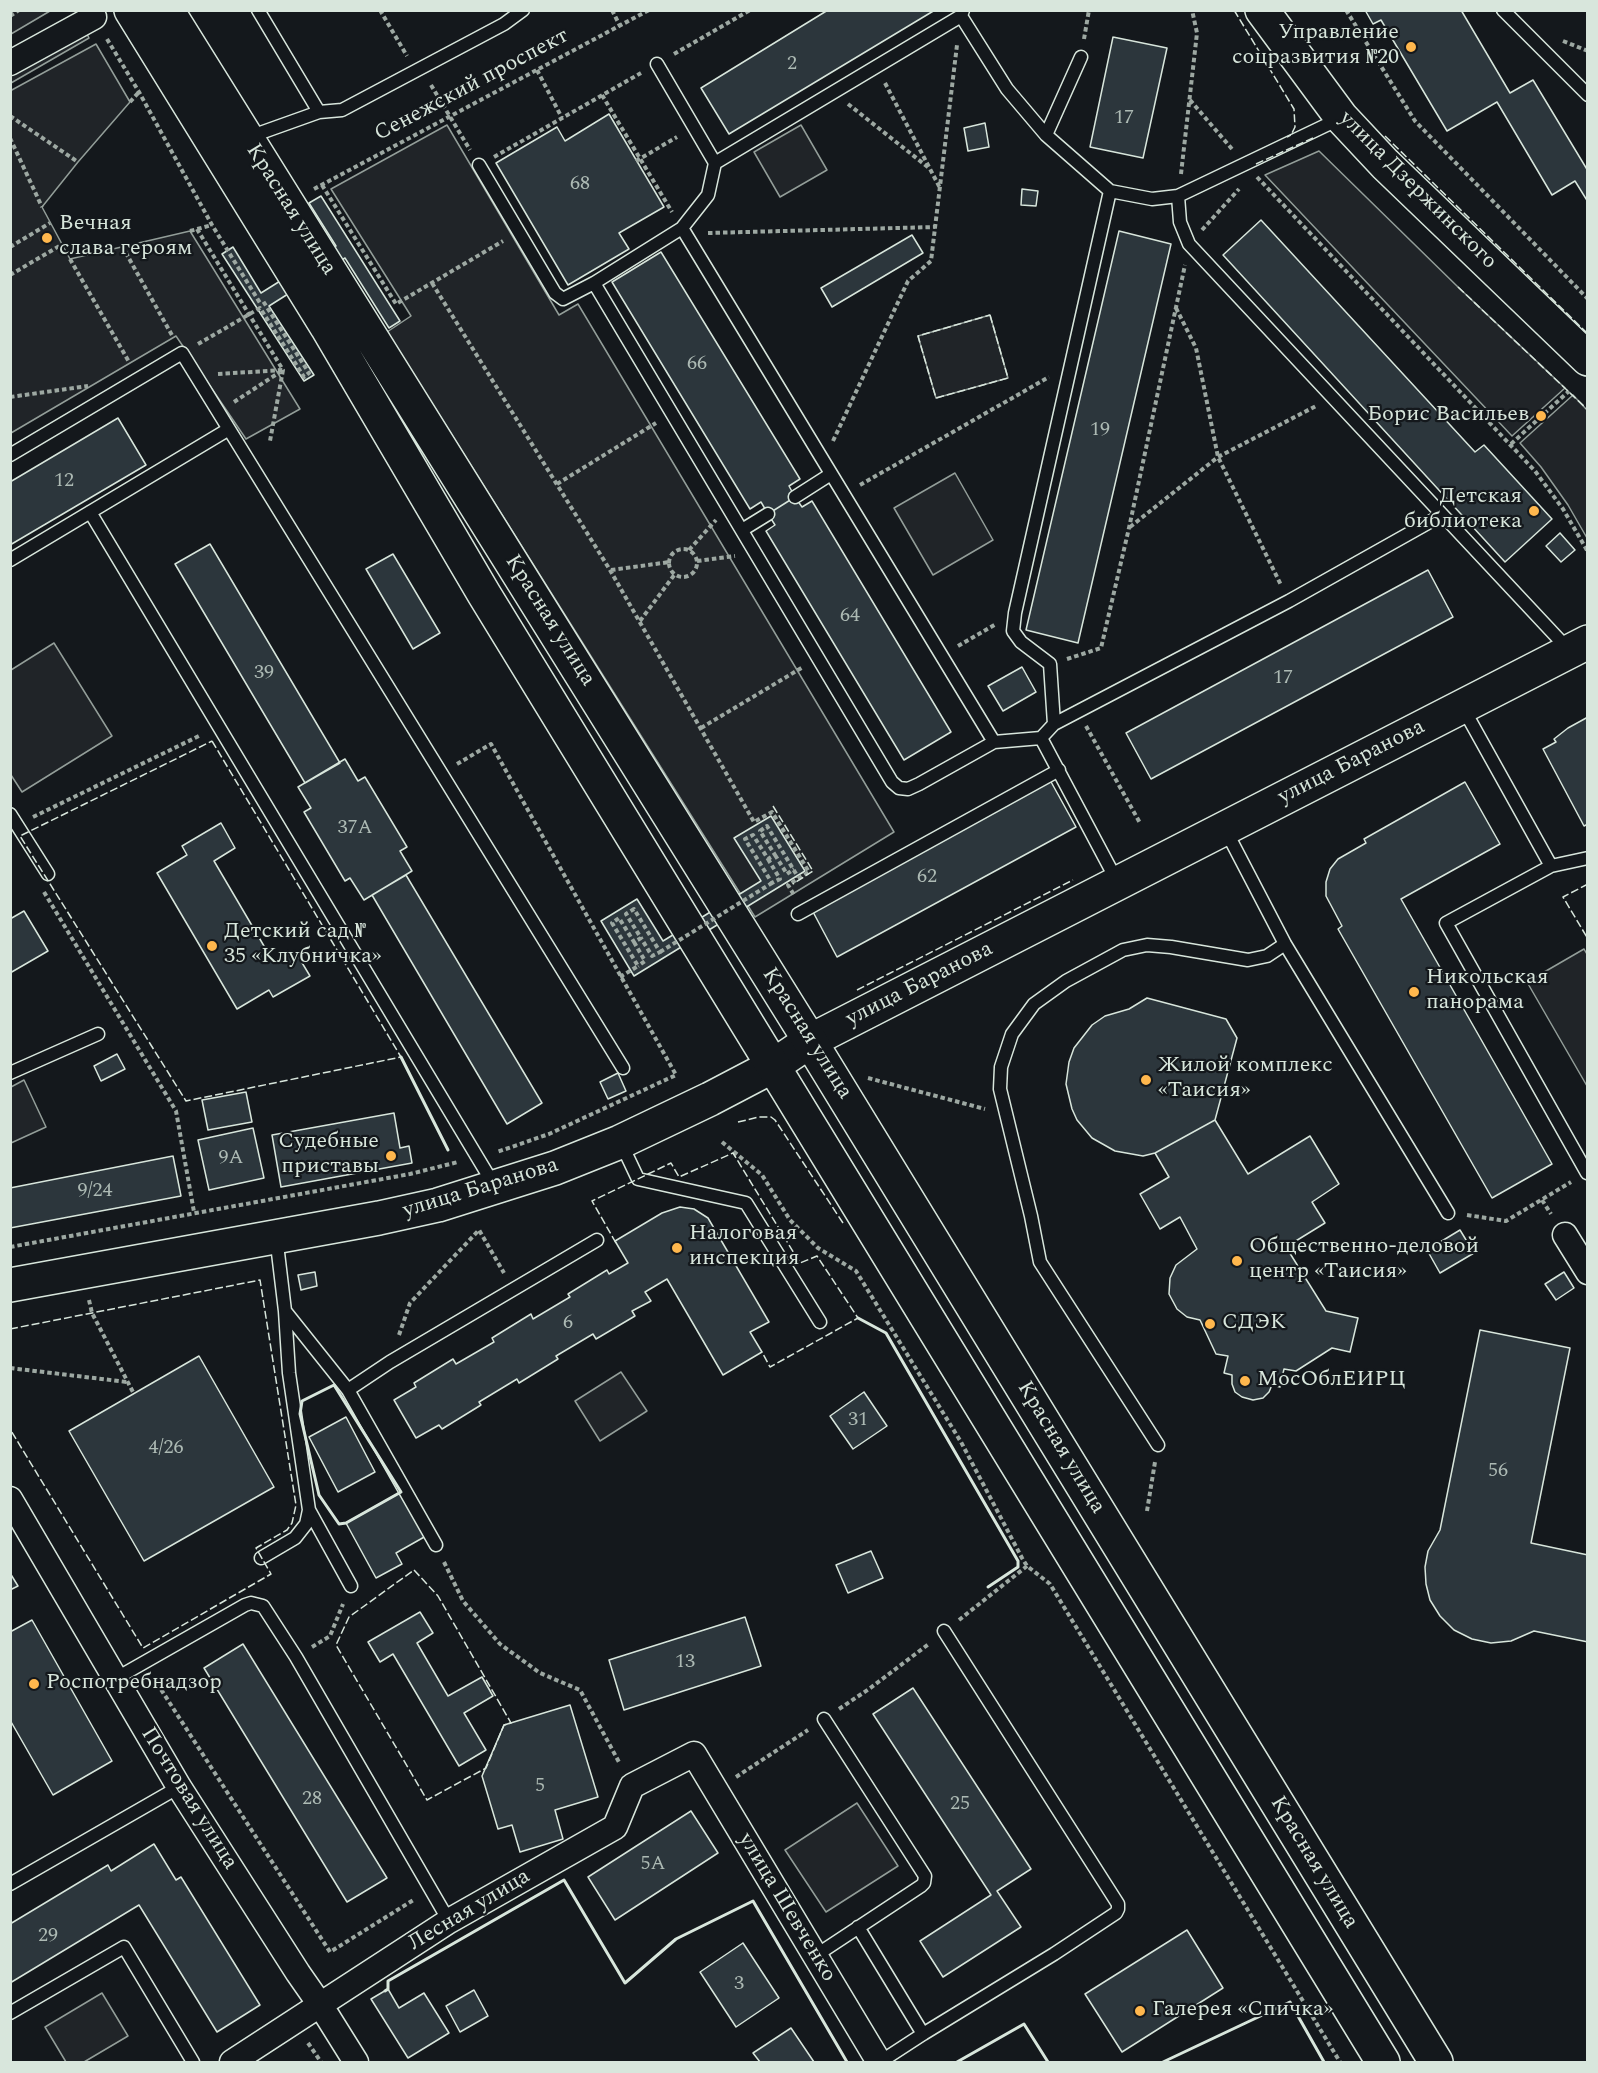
<!DOCTYPE html>
<meta charset="utf-8">
<style>
body{margin:0}
#map{position:relative;width:1598px;height:2073px;overflow:hidden;background:#14181c;font-family:Spectral,serif}
canvas{display:block}
.frame{position:absolute;inset:0;border:12px solid #d8e6dc;pointer-events:none}
</style>
<div id="map">
<canvas width="1598" height="2073"></canvas>
<div class="frame"></div>
</div>
<script>
const context = document.querySelector('canvas').getContext('2d');
context.lineJoin = 'round';
function fillPath(path, color) { context.fillStyle = color; context.fill(path, 'evenodd'); }
const poly = rows => new Path2D(rows.map(r => 'M' + r).join(''));
function stroke(path, color, width, dash) { context.strokeStyle = color; context.lineWidth = width; context.lineCap = dash ? 'butt' : 'round'; context.setLineDash(dash || []); context.stroke(path); }
function write(font, color, halo, rows, align = 'center') {
  context.font = font + ' Spectral,serif'; context.lineWidth = 4.5; context.setLineDash([]); context.textBaseline = 'middle'; context.strokeStyle = halo; context.fillStyle = color; for (const [text, x, y, turn = 0] of rows) {
    context.save(); context.translate(x, y); context.rotate((+turn || 0) * Math.PI / 180); context.textAlign = isNaN(turn) ? turn : align; if (halo) context.strokeText(text, 0, 0); context.fillText(text, 0, 0); context.restore();
  }
}
const green = poly([
 [11,10,50,10,50,11,11,34,11,10],
 [86,32,89,38,11,83,10,74,86,32],
 [96,44,130,102,78,162,42,207,70,259,190,231,300,409,246,439,176,336,11,433,10,91,96,44],
 [447,125,559,315,578,304,894,832,755,917,387,332,411,316,331,189,447,125],
 [801,125,827,170,780,197,754,152,801,125],
 [1319,151,1458,287,1565,388,1512,436,1265,175,1319,151],
 [990,315,1008,378,936,398,918,336,990,315],
 [1573,395,1587,410,1587,538,1568,505,1541,467,1520,443,1573,395],
 [955,473,993,540,933,575,894,508,955,473],
 [54,643,112,736,22,792,11,775,11,670,54,643],
 [1584,949,1588,956,1587,1086,1527,982,1584,949],
 [24,1080,46,1127,11,1143,11,1087,24,1080],
 [621,1372,647,1411,600,1441,575,1401,621,1372],
 [857,1803,898,1866,826,1912,785,1850,857,1803],
 [102,1993,128,2036,84,2062,66,2062,45,2027,102,1993]
]);
fillPath(green, '#202428');
stroke(green, '#939e99', 1.5);
const building = poly([
 [828,10,935,10,729,134,701,88,828,10],
 [1365,10,1461,10,1510,93,1533,80,1588,171,1588,202,1575,181,1552,195,1497,102,1447,131,1381,20,1373,24,1365,10],
 [1113,37,1167,48,1143,158,1090,147,1113,37],
 [609,114,664,207,619,233,629,249,568,285,496,163,557,127,565,141,609,114],
 [985,123,989,147,968,151,964,128,985,123],
 [1022,189,1038,191,1036,206,1021,205,1022,189],
 [321,196,400,321,389,328,345,258,269,306,314,375,304,381,222,254,233,247,261,293,336,246,309,203,321,196],
 [1261,220,1475,452,1484,445,1552,519,1505,562,1223,255,1261,220],
 [1119,231,1171,244,1078,643,1026,630,1119,231],
 [912,235,923,253,832,307,821,288,912,235],
 [661,252,800,479,789,486,795,497,768,514,761,502,750,509,612,282,661,252],
 [118,418,146,465,10,545,10,482,118,418],
 [795,497,802,507,812,501,951,732,904,760,766,531,775,525,768,514,795,497],
 [1560,533,1575,550,1561,562,1546,546,1560,533],
 [210,544,340,763,305,783,175,564,210,544],
 [393,554,440,633,413,649,366,569,393,554],
 [1428,570,1453,617,1151,779,1126,733,1428,570],
 [1022,667,1036,692,1003,711,988,686,1022,667],
 [1588,717,1588,824,1584,826,1543,749,1556,742,1554,739,1568,728,1588,717],
 [345,759,358,781,365,777,407,847,400,851,412,871,364,900,350,878,345,881,304,812,311,808,298,787,345,759],
 [1050,780,1076,827,837,957,812,910,1050,780],
 [1465,782,1500,844,1401,899,1552,1164,1492,1198,1338,929,1342,926,1326,896,1326,882,1330,869,1338,859,1366,843,1364,839,1465,782],
 [771,816,805,871,634,976,601,921,637,899,663,941,761,881,734,838,771,816],
 [221,823,235,848,214,861,274,963,295,951,310,976,273,997,269,990,237,1009,157,873,187,855,182,846,221,823],
 [406,875,542,1103,507,1124,372,895,406,875],
 [24,911,48,951,10,973,10,919,24,911],
 [1147,998,1226,1019,1237,1038,1215,1120,1155,1153,1143,1156,1115,1151,1092,1138,1077,1120,1072,1109,1066,1084,1069,1062,1074,1048,1092,1025,1105,1016,1129,1009,1147,998],
 [117,1054,125,1069,101,1081,94,1066,117,1054],
 [618,1073,626,1091,608,1099,600,1082,618,1073],
 [246,1092,252,1122,208,1130,202,1100,246,1092],
 [394,1113,400,1148,409,1146,412,1163,281,1187,272,1135,394,1113],
 [1215,1120,1248,1174,1310,1136,1339,1184,1312,1202,1325,1223,1286,1247,1326,1311,1358,1318,1350,1352,1332,1348,1296,1371,1284,1369,1280,1387,1272,1385,1269,1392,1263,1398,1253,1400,1242,1397,1235,1392,1232,1384,1232,1375,1224,1373,1228,1356,1216,1354,1200,1320,1187,1317,1177,1309,1169,1294,1170,1278,1176,1265,1197,1249,1180,1217,1160,1229,1140,1194,1169,1177,1155,1153,1215,1120],
 [253,1128,264,1178,209,1190,198,1140,253,1128],
 [173,1156,181,1196,10,1228,10,1188,173,1156],
 [680,1207,694,1209,708,1218,769,1322,750,1332,762,1352,723,1375,667,1279,645,1292,651,1301,632,1311,635,1316,596,1339,593,1334,556,1356,558,1359,519,1383,517,1379,479,1402,481,1405,442,1429,439,1425,416,1438,394,1400,416,1387,414,1383,453,1359,456,1364,494,1342,492,1338,531,1314,533,1319,570,1297,568,1294,607,1270,609,1274,628,1263,615,1241,662,1213,680,1207],
 [1460,1230,1474,1253,1440,1273,1427,1250,1460,1230],
 [315,1272,317,1286,301,1290,298,1275,315,1272],
 [1564,1272,1574,1288,1556,1300,1545,1284,1564,1272],
 [1480,1330,1570,1348,1531,1543,1588,1555,1588,1642,1534,1631,1511,1641,1491,1643,1472,1639,1454,1630,1440,1616,1430,1600,1426,1584,1425,1567,1428,1551,1440,1530,1480,1330],
 [199,1356,274,1487,144,1561,69,1431,199,1356],
 [864,1392,887,1426,853,1449,830,1416,864,1392],
 [346,1417,375,1472,338,1492,309,1437,346,1417],
 [401,1492,426,1536,396,1553,402,1564,376,1578,346,1523,401,1492],
 [871,1551,883,1578,848,1593,836,1565,871,1551],
 [10,1573,18,1586,10,1590,10,1573],
 [420,1612,433,1633,417,1643,448,1696,482,1677,493,1696,464,1713,486,1750,459,1766,393,1654,380,1662,368,1642,420,1612],
 [745,1617,761,1666,624,1710,609,1660,745,1617],
 [32,1620,112,1761,53,1795,10,1720,10,1632,32,1620],
 [243,1644,387,1878,347,1902,204,1668,243,1644],
 [913,1688,1031,1869,997,1891,1021,1927,943,1977,920,1941,991,1895,873,1714,913,1688],
 [570,1705,598,1797,555,1810,563,1839,520,1852,512,1825,498,1829,482,1776,504,1725,570,1705],
 [691,1811,718,1853,615,1920,588,1877,691,1811],
 [154,1844,176,1880,181,1877,260,2005,217,2032,139,1905,10,1983,10,1924,108,1865,111,1871,154,1844],
 [1187,1930,1223,1988,1122,2052,1085,1994,1187,1930],
 [743,1943,779,1998,736,2027,700,1972,743,1943],
 [388,1989,399,2008,424,1993,449,2033,408,2058,371,1999,388,1989],
 [474,1990,488,2016,460,2032,446,2006,474,1990],
 [791,2028,814,2062,760,2062,753,2053,791,2028]
]);
fillPath(building, '#2c363c');
stroke(building, '#d8e6dc', 1.5);
const lane = poly([
 [258,10,319,112],
 [1503,10,1588,95],
 [961,16,1007,89,1046,135,1110,191,1152,199,1178,196,1339,119],
 [657,64,715,163],
 [1046,135,1081,57],
 [249,137,319,112,342,110,504,24,523,10],
 [479,165,555,293,563,299,594,283,682,228,708,195,715,163,961,16,963,10],
 [1178,196,1180,222,1189,244,1568,649],
 [682,228,994,742],
 [594,283,892,782,899,788,908,789,919,784,994,742,1041,738,1054,724,1289,601,1442,515],
 [10,455,182,353,623,1068],
 [795,497,831,474],
 [90,512,494,1185],
 [742,530,768,514],
 [10,560,229,429],
 [1463,708,1551,866],
 [1054,724,1050,664,1021,642,1013,631,1015,613,1110,191],
 [1041,738,1118,883],
 [10,814,48,874],
 [1225,829,1285,944,1448,1213],
 [798,914,1059,770],
 [10,1073,98,1034],
 [621,1143,638,1179,746,1203,820,1322],
 [1587,1173,1446,923,1551,866,1588,858],
 [285,1311,348,1390,390,1362,597,1240],
 [348,1390,436,1545],
 [1158,1445,1040,1262,1031,1216,1000,1089,1001,1067,1012,1034,1034,1004,1066,981,1123,950,1147,945,1171,947,1248,960,1267,956,1285,944],
 [309,1510,351,1586],
 [261,1558,295,1538,306,1524,309,1510,289,1373,285,1311,276,1236],
 [115,1679,245,1605,251,1603,263,1606,296,1657,449,1921],
 [10,1884,179,1787],
 [858,1927,923,2034],
 [815,1956,921,1886,924,1883,925,1876,824,1719],
 [10,2013,124,1947,193,2062],
 [880,2062,923,2034,1054,1954,1116,1913,1118,1909,1118,1904,944,1631]
]);
const street = poly([
 [10,63,94,17],
 [1565,1235,1588,1272],
 [10,1499,179,1787,298,1973,321,2006,356,2062],
 [232,2062,449,1921,615,1827,632,1786,694,1754,879,2062]
]);
const secondary = poly([
 [1262,10,1341,117,1385,164,1588,359],
 [10,1285,379,1218,438,1205,555,1168,620,1142,710,1099,773,1066,810,1041,1588,642]
]);
const highway = poly([
 [131,10,327,327,484,594,1383,2062],
 [167,10,810,1041,1436,2062]
]);
stroke(lane, '#d8e6dc', 15);
stroke(street, '#d8e6dc', 27);
stroke(secondary, '#d8e6dc', 36);
stroke(highway, '#d8e6dc', 36);
stroke(poly([
 [380,10,407,56],
 [612,10,620,26],
 [1346,10,1415,121,1588,299],
 [10,16,19,10],
 [107,39,139,92,212,225,260,303],
 [1084,39,1089,10],
 [1563,41,1588,51],
 [674,54,750,10],
 [537,70,562,118],
 [885,83,940,188],
 [431,85,470,150],
 [602,95,672,212],
 [1190,100,1232,149],
 [130,102,139,92],
 [848,104,929,168],
 [10,116,78,162],
 [10,138,42,207],
 [494,157,641,73],
 [636,161,677,137],
 [1181,174,1197,33,1192,10],
 [1257,177,1535,471,1563,509,1588,552],
 [322,185,396,304,503,241],
 [314,189,649,10],
 [197,229,283,370,270,441],
 [1202,230,1239,189],
 [190,231,212,225],
 [708,233,935,227],
 [122,246,173,337],
 [10,247,50,223],
 [70,259,129,362],
 [10,275,61,245],
 [432,283,610,570,754,822,772,812,809,872,788,885,794,895],
 [1176,308,1196,348,1218,457,1281,585],
 [198,344,260,308,304,377,309,373,263,301],
 [218,374,283,370],
 [10,397,88,386],
 [234,402,280,372],
 [833,441,908,281,931,261,957,45],
 [1511,444,1569,391],
 [557,484,656,423],
 [860,485,1049,377],
 [1130,527,1218,457,1316,406],
 '669 563a14 14 0 1 1 28 0a14 14 0 1 1-28 0Z',
 [689,550,716,520],
 [697,561,735,556],
 [611,570,670,562],
 [640,621,675,574],
 [958,646,996,624],
 [1067,659,1101,648,1129,528,1185,265],
 [1086,726,1140,823],
 [701,728,803,667],
 [457,764,491,744,676,1075,549,1134,497,1152],
 [33,817,201,735],
 [775,855,787,874,794,869],
 [768,859,780,879,772,883,745,839,753,835,768,859,775,855,760,831,767,826,798,877],
 [44,892,176,1111,194,1212],
 [634,942,645,961,638,966],
 [620,977,638,966,612,923,619,918,634,942,641,938,626,914,634,909,660,952,652,956,641,938],
 [868,1078,985,1109],
 [722,1142,762,1175,790,1220,818,1248,856,1271,961,1442,1022,1558,1027,1566,1050,1584,1340,2062],
 [1542,1200,1551,1214],
 [1467,1215,1506,1221,1571,1182],
 [10,1247,410,1174,458,1162],
 [89,1300,92,1313,134,1394],
 [399,1335,410,1303,479,1230,504,1273],
 [10,1368,127,1382],
 [1147,1511,1155,1462],
 [444,1562,463,1601,500,1644,540,1673,580,1690,620,1764],
 [959,1620,1027,1566],
 [312,1647,330,1636,343,1604],
 [153,1677,330,1952,415,1899],
 [839,1709,869,1689,930,1643],
 [736,1777,808,1730],
 [308,2043,321,2062]
]), '#9da8a2', 4, [4.5, 3]);
stroke(lane, '#14181c', 12);
stroke(street, '#14181c', 24);
stroke(secondary, '#14181c', 33);
stroke(highway, '#14181c', 33);
stroke(poly([
 [660,952,772,883]
]), '#9da8a2', 4, [4.5, 3]);
stroke(poly([
 [1234,10,1294,109,1295,127,1291,135,1287,137],
 [1385,136,1588,334],
 [1256,164,1313,138],
 [1458,287,1588,410],
 [990,315,1008,378,936,398,918,336,990,315],
 [212,741,401,1057,186,1101,20,836,212,741],
 [773,806,813,871,793,884],
 [1588,884,1563,897,1588,939],
 [857,990,1073,880],
 [738,1122,759,1117,771,1117,775,1120,843,1223],
 [616,1243,592,1201,671,1163,679,1177,733,1153,800,1263,817,1256,858,1318,770,1367,762,1352],
 [10,1329,260,1280,296,1505,292,1523,287,1530,256,1548,271,1574,143,1648,10,1429],
 [414,1570,438,1596,511,1723,504,1725,486,1768,427,1800,336,1645,349,1617,414,1570]
]), '#d8e6dc', 1.5, [8, 3]);
stroke(poly([
 [401,1057,448,1150],
 [858,1318,886,1333,1018,1561,1018,1567,988,1587],
 [334,1385,401,1492,346,1523,339,1524,319,1495,300,1414,302,1401,334,1385],
 [385,1991,388,1989,388,1981,564,1880,625,1983,676,1939,753,1901,847,2062],
 [957,2062,1024,2024,1048,2062],
 [1163,2062,1290,2002,1324,2062]
]), '#d8e6dc', 3);
for (const [x, y, r, color] of [
 [1411,47,6,"#ffb74d"],
 [47,238,6,"#ffb74d"],
 [1541,416,6,"#ffb74d"],
 [1534,511,6,"#ffb74d"],
 [212,946,6,"#ffb74d"],
 [1414,992,6,"#ffb74d"],
 [1146,1080,6,"#ffb74d"],
 [391,1156,6,"#ffb74d"],
 [677,1248,6,"#ffb74d"],
 [1237,1261,6,"#ffb74d"],
 [1210,1324,6,"#ffb74d"],
 [1245,1381,6,"#ffb74d"],
 [34,1684,6,"#ffb74d"],
 [1140,2011,6,"#ffb74d"]
]) { const dot = new Path2D(); dot.arc(x, y, r, 0, 2 * Math.PI); context.fillStyle = color; context.fill(dot); stroke(dot, '#14181c', 2); }
write('20px', '#adbab4', null, [
 ["2",792,65],
 ["17",1124,119],
 ["68",580,185],
 ["66",697,365],
 ["19",1100,431],
 ["12",64,482],
 ["64",850,617],
 ["39",264,674],
 ["17",1283,679],
 ["37А",355,829],
 ["62",927,878],
 ["9А",231,1159],
 ["9/24",95,1192],
 ["6",568,1324],
 ["31",858,1421],
 ["4/26",166,1449],
 ["56",1498,1472],
 ["13",685,1663],
 ["5",540,1787],
 ["28",312,1800],
 ["25",960,1805],
 ["5А",653,1865],
 ["29",48,1937],
 ["3",739,1985]
]);
write('22px', '#d8e6dc', '#14181c', [
 ["Управление",1399,34,"right"],
 ["соцразвития №20",1399,59,"right"],
 ["Вечная",59,225],
 ["слава героям",59,250],
 ["Борис Васильев",1529,416,"right"],
 ["Детская",1522,498,"right"],
 ["библиотека",1522,523,"right"],
 ["Детский сад №",224,933],
 ["35 «Клубничка»",224,958],
 ["Никольская",1426,979],
 ["панорама",1426,1004],
 ["Жилой комплекс",1158,1067],
 ["«Таисия»",1158,1092],
 ["Судебные",379,1143,"right"],
 ["приставы",379,1168,"right"],
 ["Налоговая",689,1235],
 ["инспекция",689,1260],
 ["Общественно-деловой",1249,1248],
 ["центр «Таисия»",1249,1273],
 ["СДЭК",1222,1324],
 ["МосОблЕИРЦ",1257,1381],
 ["Роспотребнадзор",46,1684],
 ["Галерея «Спичка»",1152,2011]
], 'left');
write('22px', '#d8e6dc', '#14181c', [
 ["Сенежский проспект",472,86,-28],
 ["улица Дзержинского",1417,191,45],
 ["Красная улица",290,210,58],
 ["Красная улица",549,621,58],
 ["улица Баранова",1352,763,-27],
 ["улица Баранова",920,985,-27],
 ["Красная улица",806,1034,58],
 ["улица Баранова",481,1189,-17],
 ["Красная улица",1060,1448,59],
 ["Почтовая улица",188,1799,58],
 ["Красная улица",1313,1863,59],
 ["улица Шевченко",786,1908,59],
 ["Лесная улица",470,1911,-31]
]);
</script>
